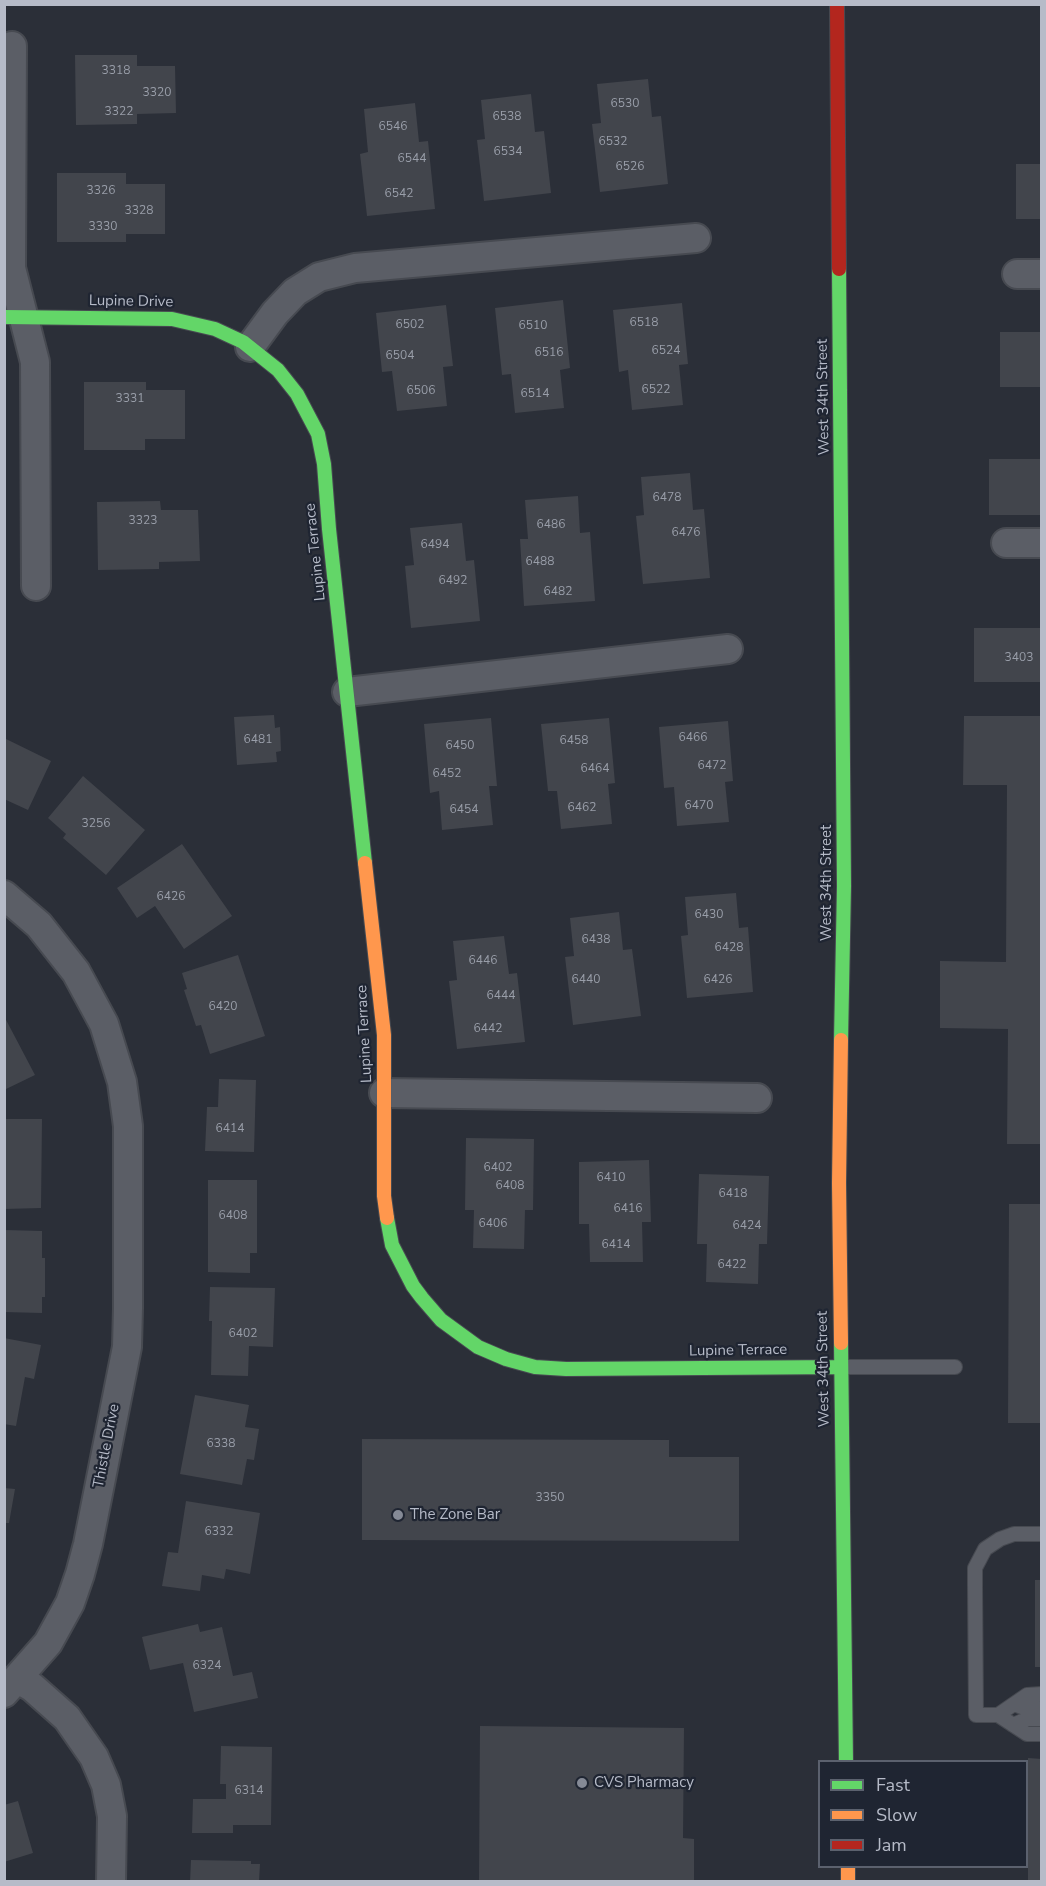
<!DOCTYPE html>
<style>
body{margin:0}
#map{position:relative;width:1046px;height:1886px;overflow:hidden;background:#2b2f38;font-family:"Nunito Sans",sans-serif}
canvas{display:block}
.frame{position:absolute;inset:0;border:6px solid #b6bbc8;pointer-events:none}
.legend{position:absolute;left:818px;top:1760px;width:210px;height:108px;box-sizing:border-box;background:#1f2532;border:2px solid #5b616e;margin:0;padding:8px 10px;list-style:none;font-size:18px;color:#b6bbc8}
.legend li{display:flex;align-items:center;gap:12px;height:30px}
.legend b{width:30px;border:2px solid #5b616e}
</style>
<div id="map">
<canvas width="1046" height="1886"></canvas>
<div class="frame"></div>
<ul class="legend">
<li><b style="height:8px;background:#63d668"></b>Fast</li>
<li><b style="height:8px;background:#ff974d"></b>Slow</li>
<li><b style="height:8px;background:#b3261e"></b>Jam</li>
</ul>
</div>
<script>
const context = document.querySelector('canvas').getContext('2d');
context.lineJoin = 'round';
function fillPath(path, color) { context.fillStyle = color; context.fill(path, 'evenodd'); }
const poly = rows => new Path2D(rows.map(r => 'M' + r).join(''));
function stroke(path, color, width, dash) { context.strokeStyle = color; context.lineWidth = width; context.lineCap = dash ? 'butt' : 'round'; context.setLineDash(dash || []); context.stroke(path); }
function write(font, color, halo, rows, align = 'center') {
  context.font = font + ' "Nunito Sans",sans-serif'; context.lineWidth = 4.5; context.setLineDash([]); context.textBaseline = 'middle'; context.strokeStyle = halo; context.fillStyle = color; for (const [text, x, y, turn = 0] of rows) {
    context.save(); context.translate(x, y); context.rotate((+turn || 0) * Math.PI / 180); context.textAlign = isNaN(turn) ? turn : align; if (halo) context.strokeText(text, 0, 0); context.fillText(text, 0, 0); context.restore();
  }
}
fillPath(poly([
 [75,55,137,55,137,66,175,66,176,113,137,114,137,124,76,125],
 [648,79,652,117,661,116,668,184,600,192,592,124,601,123,597,84],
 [531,94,535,132,544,131,551,193,484,201,477,140,485,139,481,100],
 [415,103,419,142,428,141,435,209,367,216,360,154,368,152,364,109],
 [1016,164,1042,164,1042,219,1016,219],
 [57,173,126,173,126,184,165,184,165,234,126,234,126,242,57,242],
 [563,300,570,368,560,370,564,408,515,413,511,374,502,375,495,308],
 [682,303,688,364,679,365,683,405,632,410,628,370,619,372,613,310],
 [446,305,453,366,443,367,447,406,397,411,392,371,382,372,376,313],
 [1000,332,1042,332,1042,387,1000,387],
 [84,382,146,382,146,390,185,390,185,439,145,439,145,450,84,450],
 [989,459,1042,459,1042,515,989,515],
 [690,473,693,510,704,509,710,578,643,584,636,516,644,515,641,477],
 [578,496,580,533,590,532,595,601,524,606,520,539,528,539,525,500],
 [160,501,161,510,198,510,200,561,159,562,159,569,98,570,97,502],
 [462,523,466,561,474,560,480,621,411,628,405,566,414,565,410,528],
 [974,628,1042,628,1042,682,974,682],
 [274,715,275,728,280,727,281,751,276,752,277,762,237,765,234,717],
 [964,716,1042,716,1042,1144,1007,1144,1008,1029,940,1028,940,961,1006,962,1007,785,963,785],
 [491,718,497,786,489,786,493,825,442,830,439,791,430,793,424,724],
 [609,718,615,783,608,784,612,824,561,829,557,791,548,791,541,724],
 [728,721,733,781,725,782,729,822,677,826,674,787,664,788,659,727],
 [4,738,51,761,28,810,4,799],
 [83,776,145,830,106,875,63,838,66,834,48,818],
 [182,844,232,916,184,949,155,906,137,918,117,888],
 [736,893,739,928,748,927,753,992,687,998,681,936,688,935,685,897],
 [619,912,623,950,632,949,641,1016,573,1025,565,957,574,956,570,918],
 [504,936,509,974,517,973,525,1042,457,1049,449,981,457,980,453,941],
 [238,955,265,1036,210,1054,201,1025,196,1026,184,990,187,989,182,973],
 [4,1016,35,1075,4,1090],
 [219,1079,256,1080,254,1152,205,1151,207,1107,218,1107],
 [4,1119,42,1119,41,1208,4,1209],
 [466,1138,534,1139,533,1210,525,1210,524,1249,473,1248,474,1210,465,1210],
 [649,1160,651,1222,642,1222,643,1262,590,1262,589,1224,579,1224,579,1162],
 [699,1174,769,1176,767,1244,759,1244,758,1284,706,1282,707,1244,697,1244],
 [208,1180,257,1180,257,1253,250,1253,250,1273,208,1272],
 [1009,1204,1042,1204,1042,1423,1008,1423],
 [4,1230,42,1231,42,1258,45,1258,45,1297,42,1297,42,1313,4,1312],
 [210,1287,275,1288,273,1347,249,1346,248,1376,211,1375,212,1321,209,1321],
 [4,1338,41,1345,34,1379,25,1377,16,1426,4,1424],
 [195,1395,249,1405,245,1427,259,1429,254,1460,247,1459,242,1485,180,1474],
 [362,1439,669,1440,669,1457,739,1457,739,1541,362,1540],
 [4,1488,15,1489,9,1523,4,1523],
 [186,1501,260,1513,250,1574,226,1569,224,1579,202,1575,200,1591,162,1586,168,1552,178,1553],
 [1035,1580,1042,1580,1042,1667,1035,1667],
 [198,1624,200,1632,222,1627,233,1676,252,1672,258,1698,194,1712,183,1663,150,1670,142,1637],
 [480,1726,684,1728,683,1838,694,1839,694,1882,479,1882],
 [221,1746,272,1747,271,1825,233,1825,233,1833,192,1833,193,1799,226,1799,226,1784,220,1784],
 [1028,1758,1042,1759,1042,1882,1028,1882],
 [18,1801,33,1853,4,1862,4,1805],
 [191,1860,251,1861,251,1864,260,1864,259,1882,190,1882]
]), '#42454c');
const lane = poly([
 [841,1367,955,1367],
 [1042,1534,1014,1534,1000,1539,985,1549,975,1568,975,1585,976,1715,998,1715,1027,1734,1042,1734],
 [1014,1704,1027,1709,1042,1708],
 [998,1715,1027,1695,1042,1694],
 [1013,1725,1027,1719,1042,1719]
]);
const street = poly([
 [12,46,11,268,35,362,36,586],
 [1017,274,1042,274],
 [250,347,275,313,295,292,319,277,355,268,696,238],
 [1006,543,1042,543],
 [347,692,728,649],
 [4,895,39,925,76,972,104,1024,122,1082,128,1126,128,1308,127,1347,88,1544,80,1574,70,1603,48,1643,4,1693],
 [384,1093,757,1098],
 [18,1679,32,1687,67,1718,94,1757,106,1785,112,1816,111,1882]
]);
const fast = poly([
 [839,269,844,886,841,1040],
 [4,317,172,319,215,329,243,342,278,370,297,394,318,434,324,464,329,529,365,863],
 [387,1218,392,1245,413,1286,422,1298,441,1320,478,1347,506,1359,535,1367,566,1369,841,1367],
 [841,1343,846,1762]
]);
const slow = poly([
 [365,863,384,1035,384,1196,387,1218],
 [841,1343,839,1183,841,1040],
 [848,1866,848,1882]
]);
const jam = poly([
 [837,4,839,269]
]);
stroke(lane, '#474a51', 16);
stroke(street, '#474a51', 32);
stroke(fast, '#474a51', 16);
stroke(slow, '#474a51', 16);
stroke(jam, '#474a51', 16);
stroke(lane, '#5b5e66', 14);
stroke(street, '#5b5e66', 28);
stroke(fast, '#63d668', 14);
stroke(slow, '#ff974d', 14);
stroke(jam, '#b3261e', 14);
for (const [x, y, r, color] of [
 [398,1515,6,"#858a96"],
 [582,1783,6,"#858a96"]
]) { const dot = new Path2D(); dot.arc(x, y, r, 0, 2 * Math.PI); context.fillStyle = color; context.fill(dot); stroke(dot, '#1f2532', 2); }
write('12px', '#999ea9', null, [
 ["3318",116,71],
 ["3320",157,93],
 ["6530",625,104],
 ["3322",119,112],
 ["6538",507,117],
 ["6546",393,127],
 ["6532",613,142],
 ["6534",508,152],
 ["6544",412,159],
 ["6526",630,167],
 ["3326",101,191],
 ["6542",399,194],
 ["3328",139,211],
 ["3330",103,227],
 ["6518",644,323],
 ["6502",410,325],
 ["6510",533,326],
 ["6524",666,351],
 ["6516",549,353],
 ["6504",400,356],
 ["6522",656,390],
 ["6506",421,391],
 ["6514",535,394],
 ["3331",130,399],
 ["6478",667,498],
 ["3323",143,521],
 ["6486",551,525],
 ["6476",686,533],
 ["6494",435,545],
 ["6488",540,562],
 ["6492",453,581],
 ["6482",558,592],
 ["3403",1019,658],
 ["6466",693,738],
 ["6481",258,740],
 ["6458",574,741],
 ["6450",460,746],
 ["6472",712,766],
 ["6464",595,769],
 ["6452",447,774],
 ["6470",699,806],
 ["6462",582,808],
 ["6454",464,810],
 ["3256",96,824],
 ["6426",171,897],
 ["6430",709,915],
 ["6438",596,940],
 ["6428",729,948],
 ["6446",483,961],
 ["6440",586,980],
 ["6426",718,980],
 ["6444",501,996],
 ["6420",223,1007],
 ["6442",488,1029],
 ["6414",230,1129],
 ["6402",498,1168],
 ["6410",611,1178],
 ["6408",510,1186],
 ["6418",733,1194],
 ["6416",628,1209],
 ["6408",233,1216],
 ["6406",493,1224],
 ["6424",747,1226],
 ["6414",616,1245],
 ["6422",732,1265],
 ["6402",243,1334],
 ["6338",221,1444],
 ["3350",550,1498],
 ["6332",219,1532],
 ["6324",207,1666],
 ["6314",249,1791]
]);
write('15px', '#b6bbc8', '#1f2532', [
 ["Lupine Drive",131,302,1],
 ["West 34th Street",824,397,-91],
 ["Lupine Terrace",316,552,-96],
 ["West 34th Street",827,883,-90],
 ["Lupine Terrace",365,1034,-93],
 ["Lupine Terrace",738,1351,-1],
 ["West 34th Street",824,1369,-91],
 ["Thistle Drive",107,1446,-79]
]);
write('15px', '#b6bbc8', '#1f2532', [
 ["The Zone Bar",410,1515],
 ["CVS Pharmacy",594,1783]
], 'left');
</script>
